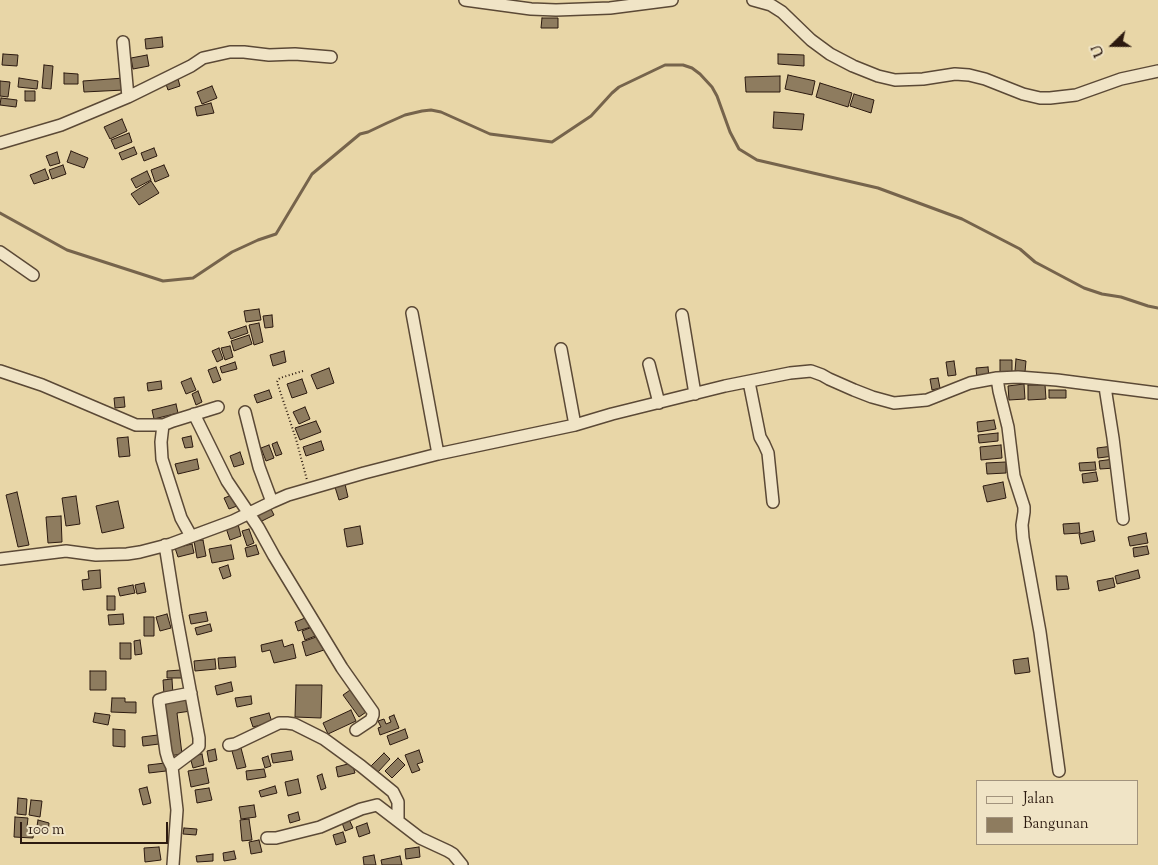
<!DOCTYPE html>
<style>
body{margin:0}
#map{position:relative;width:1158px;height:865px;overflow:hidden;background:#e8d6a7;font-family:"Sorts Mill Goudy",serif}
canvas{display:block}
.legend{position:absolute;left:976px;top:780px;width:162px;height:65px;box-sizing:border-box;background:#f0e4c6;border:1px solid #a2937d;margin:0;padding:6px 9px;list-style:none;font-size:15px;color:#2c1a10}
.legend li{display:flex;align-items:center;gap:10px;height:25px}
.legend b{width:25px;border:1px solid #a2937d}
.north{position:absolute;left:1088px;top:20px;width:50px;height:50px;-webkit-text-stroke:4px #f0e4c6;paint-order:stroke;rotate:248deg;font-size:14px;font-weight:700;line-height:20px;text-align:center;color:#2c1a10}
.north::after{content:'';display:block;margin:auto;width:18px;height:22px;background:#2c1a10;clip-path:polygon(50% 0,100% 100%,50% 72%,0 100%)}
.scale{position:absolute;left:20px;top:822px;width:148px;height:22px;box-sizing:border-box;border:2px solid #2c1a10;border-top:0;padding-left:6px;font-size:15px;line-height:18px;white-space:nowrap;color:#2c1a10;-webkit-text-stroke:4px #f0e4c6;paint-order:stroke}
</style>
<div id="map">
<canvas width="1158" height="865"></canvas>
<ul class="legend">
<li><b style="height:6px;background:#f0e4c6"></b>Jalan</li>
<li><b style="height:14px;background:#8e7c5f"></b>Bangunan</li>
</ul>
<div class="north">U</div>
<div class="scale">100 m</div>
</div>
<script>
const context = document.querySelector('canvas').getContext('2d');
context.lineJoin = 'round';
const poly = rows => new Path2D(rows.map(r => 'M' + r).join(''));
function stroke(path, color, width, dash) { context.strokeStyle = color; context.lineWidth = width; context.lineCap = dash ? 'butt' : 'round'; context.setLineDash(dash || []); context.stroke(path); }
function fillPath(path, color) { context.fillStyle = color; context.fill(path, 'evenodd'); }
stroke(poly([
 [0,213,67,250,163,281,193,278,232,252,258,240,276,234,312,174,360,134,368,132,387,123,405,115,422,111,431,110,441,112,490,134,552,142,591,116,612,93,619,87,665,65,683,65,692,68,700,74,712,87,717,96,730,132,739,149,757,160,878,188,962,219,1020,249,1035,262,1084,288,1102,294,1121,297,1148,306,1158,308]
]), '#76644c', 3);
const building = poly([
 [542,18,558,18,558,28,541,28,542,18],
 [162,37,163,47,146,49,145,39,162,37],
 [3,54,18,55,17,66,2,65,3,54],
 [778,54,804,55,804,66,778,64,778,54],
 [147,55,149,66,133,69,131,58,147,55],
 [44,65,53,66,51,89,42,88,44,65],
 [64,73,78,74,78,84,64,84,64,73],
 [788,75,815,81,812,95,785,89,788,75],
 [780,76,780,92,746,92,745,77,780,76],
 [19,78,38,81,37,89,18,87,19,78],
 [124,78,124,90,84,92,83,81,124,78],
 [178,79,180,86,168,90,166,84,178,79],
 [0,81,10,82,8,97,0,96,0,81],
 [820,83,852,93,848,107,816,97,820,83],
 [212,86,217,98,202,104,197,92,212,86],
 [25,91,35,91,35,101,25,101,25,91],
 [854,94,874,100,871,113,850,106,854,94],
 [1,98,17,100,16,107,0,105,1,98],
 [211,103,214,113,197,116,195,107,211,103],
 [774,112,804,114,802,130,773,128,774,112],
 [122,119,127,131,110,139,104,127,122,119],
 [129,133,132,142,115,149,111,140,129,133],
 [134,147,137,154,122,160,119,153,134,147],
 [154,148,157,156,144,161,141,153,154,148],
 [71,151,88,158,84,168,67,162,71,151],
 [57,152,60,163,50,166,46,156,57,152],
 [63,165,66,174,52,179,49,170,63,165],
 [164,165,169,176,155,182,151,170,164,165],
 [45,169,49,179,34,184,30,175,45,169],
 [147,171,151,180,136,188,131,179,147,171],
 [151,181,159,193,139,205,131,194,151,181],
 [259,309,261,320,246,322,244,311,259,309],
 [272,315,273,327,265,328,263,316,272,315],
 [259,323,263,342,254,345,249,325,259,323],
 [246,326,248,333,231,339,228,332,246,326],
 [249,335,252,344,234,351,231,341,249,335],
 [230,346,233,357,225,360,221,348,230,346],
 [219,348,223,359,217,362,212,351,219,348],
 [284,351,286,362,273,366,270,355,284,351],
 [1016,359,1026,361,1025,372,1015,371,1016,359],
 [1000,360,1012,360,1012,372,1000,372,1000,360],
 [954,361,956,375,948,376,946,362,954,361],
 [235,362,237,369,222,373,220,367,235,362],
 [216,367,221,380,213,383,208,370,216,367],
 [988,367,989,378,977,379,976,368,988,367],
 [329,368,334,383,317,389,311,375,329,368],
 [191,378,196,390,186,394,181,382,191,378],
 [938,378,940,388,932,390,930,379,938,378],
 [302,379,307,393,292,398,287,384,302,379],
 [161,381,162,389,148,391,147,383,161,381],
 [1024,384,1025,399,1009,400,1008,386,1024,384],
 [1028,385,1045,385,1046,399,1028,400,1028,385],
 [269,390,272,398,257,403,254,395,269,390],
 [1049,390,1066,390,1066,398,1049,398,1049,390],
 [198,391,202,402,196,405,192,394,198,391],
 [124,397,125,407,115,408,114,398,124,397],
 [176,404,178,413,154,419,152,410,176,404],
 [305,407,310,419,299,424,293,412,305,407],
 [994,420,996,429,978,432,977,422,994,420],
 [316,421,321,432,300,440,295,428,316,421],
 [998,433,998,441,979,443,978,435,998,433],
 [191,436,193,447,185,448,182,438,191,436],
 [128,437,130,456,119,457,117,438,128,437],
 [321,441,324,450,306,456,303,447,321,441],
 [277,442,282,454,276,456,272,444,277,442],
 [269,445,274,458,266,461,261,448,269,445],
 [1001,445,1002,458,981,460,980,447,1001,445],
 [1113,446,1114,456,1098,458,1097,448,1113,446],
 [240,452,244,464,234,467,230,456,240,452],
 [197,459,199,469,178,474,175,464,197,459],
 [1114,459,1115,468,1100,469,1099,461,1114,459],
 [1006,462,1006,473,987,474,986,463,1006,462],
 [1095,462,1096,470,1080,471,1079,463,1095,462],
 [1096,472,1098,481,1083,483,1082,474,1096,472],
 [1003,482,1006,498,987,502,983,486,1003,482],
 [345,484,348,497,339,500,335,487,345,484],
 [17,492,29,545,18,547,6,495,17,492],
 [232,495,237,506,229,509,224,498,232,495],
 [76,496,80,524,66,526,62,498,76,496],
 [118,501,124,528,102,533,96,506,118,501],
 [269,505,274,515,258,523,253,513,269,505],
 [61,516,62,542,48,543,46,517,61,516],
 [1079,523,1080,533,1064,534,1063,524,1079,523],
 [238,524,241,536,230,540,226,528,238,524],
 [360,526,363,544,347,547,344,529,360,526],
 [249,529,254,543,247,546,242,531,249,529],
 [1093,531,1095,541,1081,544,1079,534,1093,531],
 [1146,533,1148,543,1130,546,1128,537,1146,533],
 [203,540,206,556,197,558,194,541,203,540],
 [192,544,194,553,178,557,175,548,192,544],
 [231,545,234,559,212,563,209,549,231,545],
 [256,545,259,554,247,557,245,548,256,545],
 [1147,546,1149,554,1134,557,1133,548,1147,546],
 [228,565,231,576,223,579,219,568,228,565],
 [100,570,101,588,83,590,82,580,89,579,88,571,100,570],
 [1138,570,1140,578,1117,584,1115,576,1138,570],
 [1056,576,1067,576,1069,589,1057,590,1056,576],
 [1113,578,1115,587,1099,591,1097,581,1113,578],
 [144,583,146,592,137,594,135,585,144,583],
 [133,585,135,593,120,596,118,588,133,585],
 [107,596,115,596,115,610,107,610,107,596],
 [206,612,208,621,191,624,189,615,206,612],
 [123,614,124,624,109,625,108,615,123,614],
 [167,614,171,628,160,631,156,617,167,614],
 [310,616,314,626,298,631,295,622,310,616],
 [144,617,154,617,154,636,144,636,144,617],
 [210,624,212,631,197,635,195,628,210,624],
 [315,626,318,635,305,640,302,631,315,626],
 [319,636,324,650,306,656,302,642,319,636],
 [140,640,142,654,135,655,134,641,140,640],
 [282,640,284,647,293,644,296,658,274,663,270,650,262,652,261,645,282,640],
 [120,643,131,643,131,659,120,659,120,643],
 [235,657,236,667,219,669,218,658,235,657],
 [1028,658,1030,672,1015,674,1013,660,1028,658],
 [215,659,216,669,195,671,194,661,215,659],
 [181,670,182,678,167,678,167,671,181,670],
 [90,671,106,671,106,690,90,690,90,671],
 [172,679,173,695,164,695,163,680,172,679],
 [231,682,233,691,217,695,215,686,231,682],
 [296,685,322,685,321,718,295,717,296,685],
 [353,688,369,710,359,717,343,695,353,688],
 [251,696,252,704,237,707,235,698,251,696],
 [190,697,191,711,177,713,182,754,169,756,162,700,190,697],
 [112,698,125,698,125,702,136,702,136,713,111,712,112,698],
 [351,710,356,721,328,734,323,723,351,710],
 [95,713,110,715,108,725,93,722,95,713],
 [269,713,272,722,253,727,250,718,269,713],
 [394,715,399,728,380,735,378,728,381,727,378,721,384,719,386,724,391,722,389,717,394,715],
 [113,729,125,730,125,747,113,746,113,729],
 [405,729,408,738,390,745,387,736,405,729],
 [158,735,159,744,143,746,142,737,158,735],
 [241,748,246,767,237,769,232,751,241,748],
 [215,749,217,760,209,762,207,751,215,749],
 [419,750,423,762,417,764,420,770,412,773,405,755,419,750],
 [291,751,293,760,273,763,271,754,291,751],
 [384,753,390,759,378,772,371,766,384,753],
 [202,754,204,765,193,768,190,757,202,754],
 [268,756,271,766,265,768,262,758,268,756],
 [398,758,405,765,392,778,385,771,398,758],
 [165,763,166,771,149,773,148,765,165,763],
 [352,763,355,773,338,777,336,767,352,763],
 [206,768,209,783,191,787,188,771,206,768],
 [264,769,266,777,247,780,246,771,264,769],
 [322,774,326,788,321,790,317,776,322,774],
 [298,779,301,793,288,796,285,782,298,779],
 [275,786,277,793,261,797,259,791,275,786],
 [147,787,151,803,143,805,139,789,147,787],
 [209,788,212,800,197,803,195,790,209,788],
 [18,798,27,799,26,815,17,814,18,798],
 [31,800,42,801,40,817,29,815,31,800],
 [254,805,256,817,241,819,239,807,254,805],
 [298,812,300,820,290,823,288,815,298,812],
 [15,817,28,818,27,827,34,827,33,838,14,837,15,817],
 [348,817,353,828,345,831,341,820,348,817],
 [249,819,252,840,242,841,240,820,249,819],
 [38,820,49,823,48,834,36,832,38,820],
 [367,823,370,833,359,837,356,827,367,823],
 [184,828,197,829,196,835,183,834,184,828],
 [343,832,346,842,336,845,333,835,343,832],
 [259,840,262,852,251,854,249,842,259,840],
 [159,847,161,860,145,862,144,848,159,847],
 [419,847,420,857,406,859,405,849,419,847],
 [234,851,236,859,224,861,223,853,234,851],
 [213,854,213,861,197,862,196,856,213,854],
 [374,855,376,865,364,865,363,857,374,855],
 [400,856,402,865,382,865,381,860,400,856]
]);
fillPath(building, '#8e7c5f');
stroke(building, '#2c1a10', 1);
const minor = poly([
 [465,0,531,9,556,10,610,8,672,0],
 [753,0,771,5,782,12,811,40,830,54,853,66,878,76,895,80,923,79,955,74,969,75,985,79,1023,94,1040,98,1050,98,1076,95,1121,79,1158,71],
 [123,42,128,97],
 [0,143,61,125,128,97,191,66,203,58,230,52,244,52,269,55,295,54,331,57],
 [0,252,33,275],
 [412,313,438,454],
 [682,315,695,394],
 [561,349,575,425],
 [649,364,659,403],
 [0,371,42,385,136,425,163,425,173,421,218,407],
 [997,378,999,391,1008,427,1014,476,1024,507,1024,512,1022,525,1023,538,1040,632,1059,771],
 [749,382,760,437,764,444,768,453,773,502],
 [1105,387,1113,438,1123,519],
 [245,412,259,467,272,502],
 [194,414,227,481,258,527,274,556,342,668,373,712,373,715,371,720,356,730],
 [163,425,161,442,162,459,181,518,191,536],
 [165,545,176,614,199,738,199,746,196,749,172,767,177,810,173,865],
 [0,559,66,551,96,555,127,554,140,552,171,544,233,521,272,502,288,495,364,473,438,454,575,425,612,414,725,386,790,373,811,371,822,375,829,379,854,390,872,397,894,403,927,400,970,383,997,378,1018,377,1057,380,1158,393],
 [229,745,235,744,279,723,287,723,294,724,324,739,361,766,393,792,398,802,398,820],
 [172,767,168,759,166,752,159,702,159,700,165,698,191,693],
 [267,838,276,838,320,827,361,809,377,805,420,838,448,851,453,854,462,865]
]);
stroke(minor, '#5b4936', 14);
stroke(poly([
 [303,371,280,378,278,380,277,382,296,439,307,480]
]), '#2c1a10', 2, [1, 2.5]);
stroke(minor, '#f0e4c6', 11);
</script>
